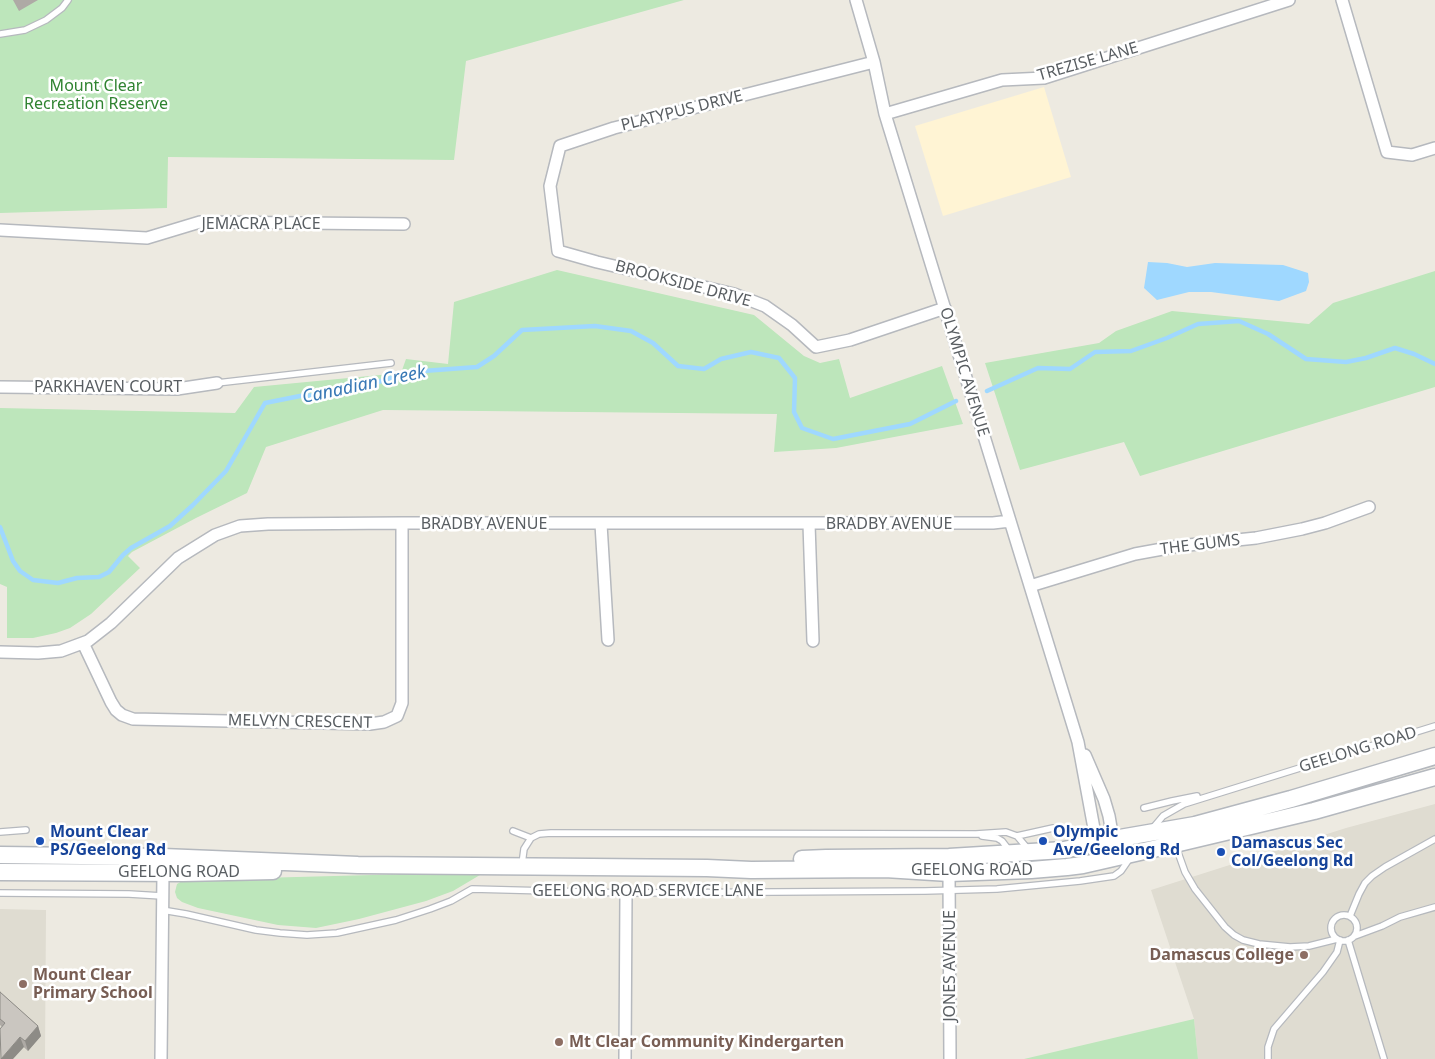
<!DOCTYPE html>
<style>
body{margin:0}
canvas{display:block;background:#edeae1}
</style>
<canvas width="1435" height="1059"></canvas>
<script>
const context = document.querySelector('canvas').getContext('2d');
context.lineJoin = 'round';
function fillPath(path, color) { context.fillStyle = color; context.fill(path, 'evenodd'); }
const poly = rows => new Path2D(rows.map(r => 'M' + r).join(''));
function stroke(path, color, width, dash) { context.strokeStyle = color; context.lineWidth = width; context.lineCap = dash ? 'butt' : 'round'; context.setLineDash(dash || []); context.stroke(path); }
function write(font, color, halo, rows, align = 'center') {
  context.font = font + ' "Noto Sans",sans-serif'; context.lineWidth = 5; context.setLineDash([]); context.textBaseline = 'middle'; context.strokeStyle = halo; context.fillStyle = color; for (const [text, x, y, turn = 0] of rows) {
    context.save(); context.translate(x, y); context.rotate((+turn || 0) * Math.PI / 180); context.textAlign = isNaN(turn) ? turn : align; if (halo) context.strokeText(text, 0, 0); context.fillText(text, 0, 0); context.restore();
  }
}
fillPath(poly([
 [1044,87,1071,177,943,216,915,126]
]), '#fff4d4');
fillPath(poly([
 [1435,804,1435,1059,1198,1059,1194,1019,1151,890,1346,828],
 [0,909,46,910,45,1059,0,1059]
]), '#dfdcd1');
fillPath(poly([
 [0,0,684,0,466,61,454,160,168,157,167,208,0,213],
 [557,270,754,315,804,356,820,363,839,359,850,398,942,366,963,424,836,448,774,452,777,414,383,410,266,447,247,493,196,518,132,552,128,556,140,568,91,614,70,628,56,633,33,638,7,638,7,587,0,584,0,408,235,413,254,387,401,373,406,359,448,364,454,302],
 [1435,271,1435,387,1140,476,1124,442,1020,470,985,363,1099,343,1116,331,1172,311,1309,324,1333,303],
 [485,872,453,891,426,901,359,919,316,928,278,925,198,908,182,902,177,898,175,892,177,884,184,880],
 [1194,1019,1198,1059,1024,1059]
]), '#bde6bb');
fillPath(poly([
 [1148,262,1167,263,1187,267,1215,263,1283,265,1308,273,1309,282,1306,291,1279,301,1211,292,1189,292,1157,300,1144,288]
]), '#9fd8ff');
stroke(poly([
 [987,391,1038,368,1070,369,1095,352,1131,351,1167,338,1198,324,1239,321,1268,334,1306,359,1346,362,1366,358,1395,348,1414,354,1435,364],
 [0,527,13,561,20,571,33,580,58,583,77,578,99,577,109,572,123,555,131,548,170,526,193,505,226,471,265,403,300,396,340,394,410,372,477,367,494,356,522,330,595,326,631,331,653,343,678,366,704,369,721,359,751,352,779,358,795,378,794,412,802,428,833,439,910,424,956,401]
]), '#9fd8ff', 4.5);
const service = poly([
 [0,34,25,30,46,20,62,8,68,0],
 [217,383,391,363],
 [1144,808,1172,801,1197,796],
 [1152,829,1163,816,1184,804,1435,726],
 [513,831,531,838],
 [0,832,26,830],
 [982,836,997,838,1002,841,1012,854,1019,868],
 [1017,836,1053,828],
 [1175,844,1185,872,1195,889,1225,927,1234,935,1243,940,1259,944,1290,947,1309,946,1337,939],
 [522,864,524,849,531,838,539,834,551,833,976,834,1006,832,1017,836,1028,849],
 [0,893,129,894,162,896],
 [162,910,186,914,256,930,280,933,307,935,337,933,396,920,430,909,451,901,472,889,626,893,925,891,997,889,1080,881,1114,876,1121,871,1130,858],
 '1331 928a13 13 0 1 1 26 0a13 13 0 1 1-26 0Z',
 [1350,916,1359,894,1365,883,1372,876,1385,867,1435,839],
 [1355,936,1382,926,1400,917,1435,907],
 [1348,940,1384,1059],
 [1268,1059,1268,1047,1274,1029,1323,972,1337,952,1340,940]
]);
const minor = poly([
 [856,0,874,62,885,114,1078,742,1100,861],
 [1342,0,1387,152,1412,155,1435,148],
 [874,62,614,128,560,146,550,186,558,251,597,262,734,294,765,306,792,325,816,347,850,340,945,308],
 [885,114,1002,80,1044,78,1289,0],
 [0,230,147,238,200,222,404,224],
 [0,387,177,389,217,383],
 [601,524,608,640],
 [809,524,813,641],
 [1030,586,1135,554,1179,546,1256,538,1302,529,1325,523,1369,507],
 [83,643,111,702,116,710,122,715,133,719,370,724,384,722,397,716,402,703,402,523],
 [0,652,38,653,61,651,88,641,111,623,178,558,215,535,240,526,268,524,402,523,993,523,1010,521],
 [1085,755,1104,799,1109,816,1116,857],
 [949,873,950,1059],
 [161,1059,163,873],
 [625,1059,626,893]
]);
const secondary = poly([
 [0,855,163,857,358,865,707,868,751,870,885,869,949,873,1031,870,1067,867,1083,865,1175,844,1314,811,1435,777],
 [802,859,826,858,949,857,1064,850,1114,839,1195,825,1291,799,1435,756],
 [0,872,183,873,273,871]
]);
stroke(service, '#b6b9be', 8);
stroke(minor, '#b6b9be', 14);
stroke(secondary, '#b4b8be', 19);
stroke(service, '#fff', 5.5);
stroke(minor, '#fff', 11);
stroke(secondary, '#fff', 16);
fillPath(poly([
 [13,0,38,0,19,11],
 [0,992,38,1026,41,1036,28,1051,0,1025]
]), '#aeaaa5');
fillPath(poly([
 [38,1026,41,1036,28,1051,25,1041],
 [20,1037,24,1047,13,1059,1,1059]
]), '#8d8b86');
const building = poly([
 [0,992,38,1026,25,1041,20,1037,1,1059,0,1029,5,1023,0,1019,0,992]
]);
fillPath(building, '#cac6c0');
stroke(building, '#8d8b86', 1);
for (const [x, y, r, color] of [
 [40,841,5,"#1a4fb4"],
 [1043,841,5,"#1a4fb4"],
 [1221,852,5,"#1a4fb4"],
 [1304,955,5,"#8d6e63"],
 [23,984,5,"#8d6e63"],
 [559,1042,5,"#8d6e63"]
]) { const dot = new Path2D(); dot.arc(x, y, r, 0, 2 * Math.PI); context.fillStyle = color; context.fill(dot); stroke(dot, '#fff', 2); }
write('16px', '#595e62', '#fff', [
 ["TREZISE LANE",1088,62,-16],
 ["PLATYPUS DRIVE",682,111,-14],
 ["JEMACRA PLACE",261,224],
 ["BROOKSIDE DRIVE",683,284,15],
 ["OLYMPIC AVENUE",964,372,73],
 ["PARKHAVEN COURT",108,387],
 ["BRADBY AVENUE",484,524],
 ["BRADBY AVENUE",889,524],
 ["THE GUMS",1200,545,-7],
 ["MELVYN CRESCENT",300,722,1],
 ["GEELONG ROAD",1358,750,-17],
 ["GEELONG ROAD",972,870],
 ["GEELONG ROAD",179,872],
 ["GEELONG ROAD SERVICE LANE",648,891],
 ["JONES AVENUE",950,966,-90]
]);
write('16px', '#308331', '#fff', [
 ["Mount Clear",96,86],
 ["Recreation Reserve",96,104]
]);
write('bold 16px', '#164399', '#fff', [
 ["Mount Clear",50,832],
 ["PS/Geelong Rd",50,850],
 ["Olympic",1053,832],
 ["Ave/Geelong Rd",1053,850],
 ["Damascus Sec",1231,843],
 ["Col/Geelong Rd",1231,861]
], 'left');
write('bold 16px', '#785e54', '#fff', [
 ["Damascus College",1294,955,"right"],
 ["Mount Clear",33,975],
 ["Primary School",33,993],
 ["Mt Clear Community Kindergarten",569,1042]
], 'left');
write('italic 18px', '#3878b5', '#fff', [
 ["Canadian Creek",364,385,-12]
]);
</script>
